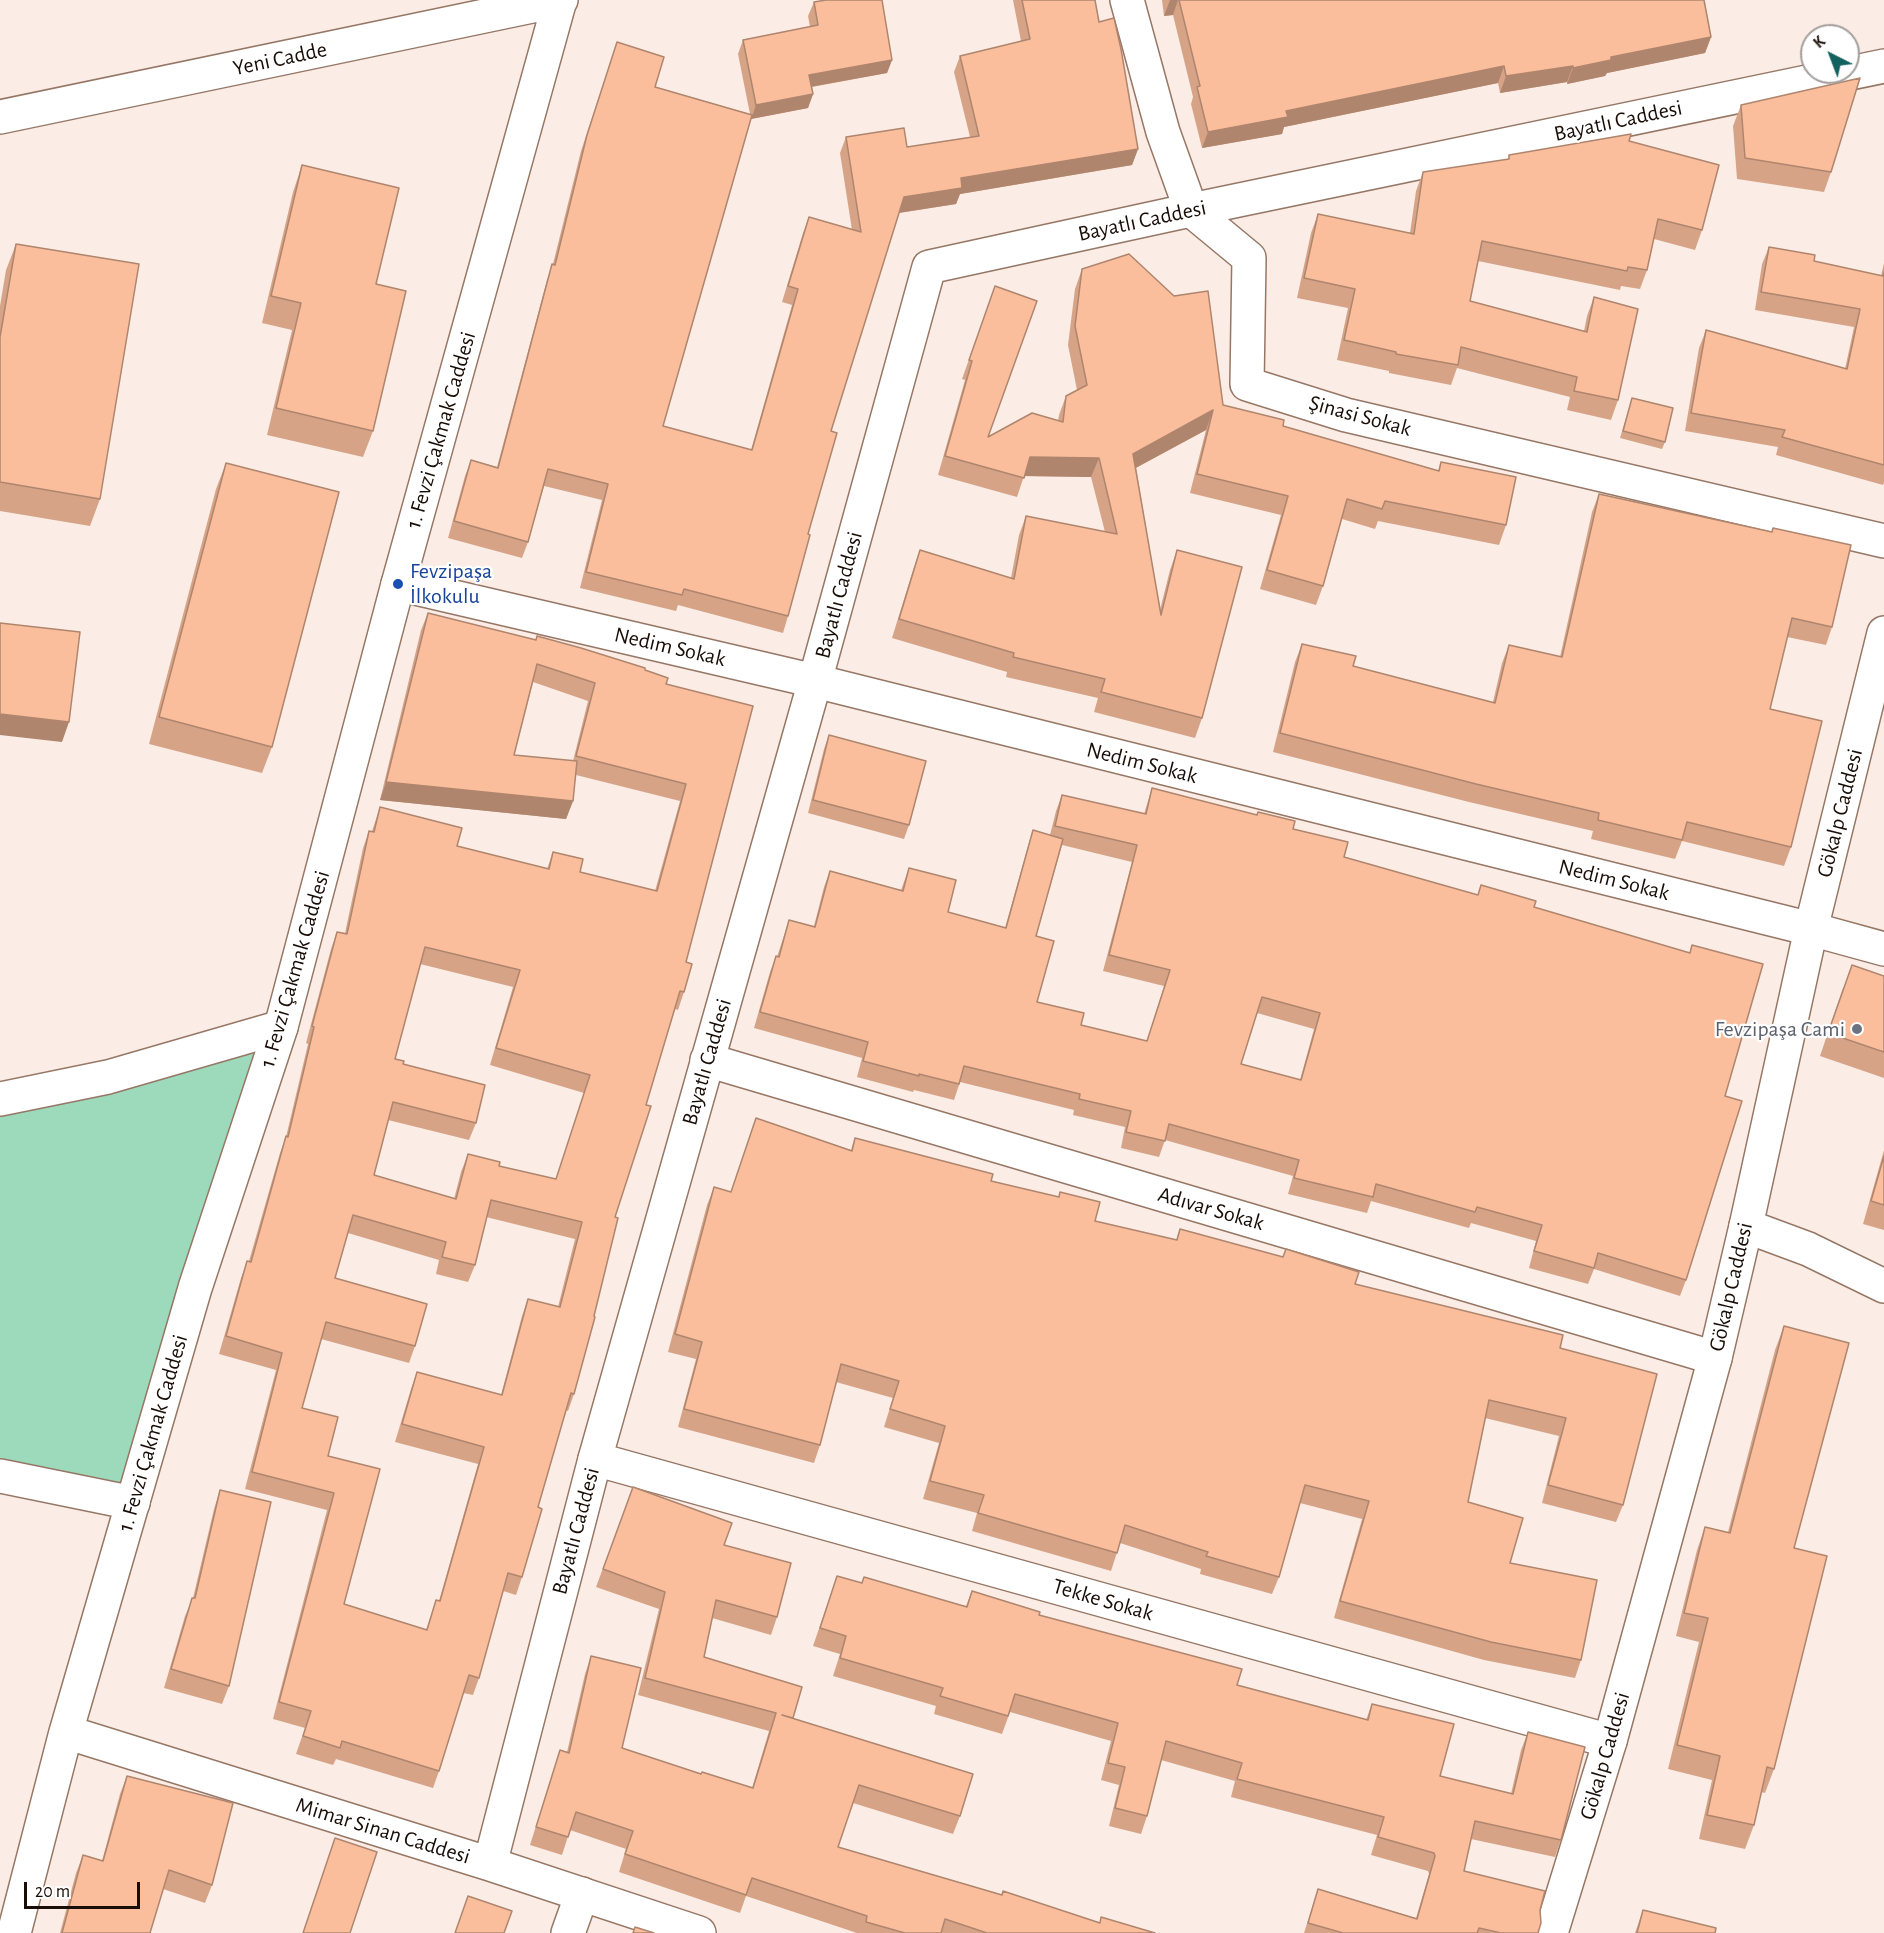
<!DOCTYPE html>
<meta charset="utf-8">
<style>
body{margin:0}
#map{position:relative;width:1884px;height:1933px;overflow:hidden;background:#fbede5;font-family:"Alegreya Sans",sans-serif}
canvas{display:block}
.north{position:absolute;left:1800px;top:24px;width:60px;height:60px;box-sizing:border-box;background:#fff;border:2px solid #a39e9c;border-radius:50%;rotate:318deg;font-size:16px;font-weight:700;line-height:24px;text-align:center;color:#180d07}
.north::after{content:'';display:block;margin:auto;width:21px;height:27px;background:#12625f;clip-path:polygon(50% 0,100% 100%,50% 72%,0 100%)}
.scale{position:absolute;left:24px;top:1882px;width:116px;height:27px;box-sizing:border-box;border:3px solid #180d07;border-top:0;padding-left:8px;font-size:18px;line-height:21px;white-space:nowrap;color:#180d07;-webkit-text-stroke:4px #fff;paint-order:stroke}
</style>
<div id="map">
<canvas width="1884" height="1933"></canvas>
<div class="north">K</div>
<div class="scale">20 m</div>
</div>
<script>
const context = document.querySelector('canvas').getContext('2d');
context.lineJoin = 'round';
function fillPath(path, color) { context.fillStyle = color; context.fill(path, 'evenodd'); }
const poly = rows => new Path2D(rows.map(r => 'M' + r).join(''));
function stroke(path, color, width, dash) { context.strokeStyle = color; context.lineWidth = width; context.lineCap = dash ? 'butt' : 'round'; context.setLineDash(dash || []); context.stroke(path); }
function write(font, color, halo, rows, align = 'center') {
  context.font = font + ' "Alegreya Sans",sans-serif'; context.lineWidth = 4.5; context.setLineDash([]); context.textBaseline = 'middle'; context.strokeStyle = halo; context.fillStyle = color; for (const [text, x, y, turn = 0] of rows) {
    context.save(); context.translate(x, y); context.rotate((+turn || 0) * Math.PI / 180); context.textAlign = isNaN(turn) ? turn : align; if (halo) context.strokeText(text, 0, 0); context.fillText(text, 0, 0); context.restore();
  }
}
fillPath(poly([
 [281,1027,133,1503,0,1476,0,1099]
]), '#9ddabc');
const street = poly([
 [1127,0,1163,132,1191,210,1249,258,1247,384,1346,415,1884,541],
 [398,584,815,681,1811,929,1884,949],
 [707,1060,1715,1358],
 [0,1099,108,1077,281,1027],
 [1746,1226,1808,1249,1884,1286],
 [595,1459,1610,1741],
 [0,1476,133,1503],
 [568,1933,582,1894]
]);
const secondary = poly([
 [0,117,561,0],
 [66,1732,490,1864,699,1933],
 [490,1864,595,1459,815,681,929,267,1191,210,1884,66],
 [14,1933,66,1732,195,1288,281,1027,398,584,560,0],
 [1551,1933,1610,1741,1715,1358,1746,1226,1811,929,1884,633]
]);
stroke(street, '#967766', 36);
stroke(secondary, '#967766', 36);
stroke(street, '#fff', 33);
stroke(secondary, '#fff', 33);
fillPath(poly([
 [1013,0,1095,0,1099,22,1138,149,1132,165,960,194,956,204,899,213,831,431,808,534,788,616,783,633,678,605,676,611,580,588,602,500,544,486,528,542,522,558,448,538,465,476,471,460,497,467,547,280,553,264,581,151,617,42,655,87,750,114,738,54,743,40,810,27,808,16,814,2,892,60,887,73,812,87,813,94,808,108,751,119,663,426,751,450,792,305,782,302,803,233,809,217,852,230,840,153,846,137,907,147,970,137,954,72,960,56,1021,41],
 [1162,0,1704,0,1711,37,1705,53,1607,73,1605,76,1567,84,1567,82,1500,93,1498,83,1284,127,1282,134,1202,148,1191,104,1193,97,1173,15,1164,16],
 [1741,105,1831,172,1824,192,1737,179,1733,126],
 [1629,141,1702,230,1695,250,1654,239,1647,270,1640,289,1621,286,1620,290,1478,261,1470,301,1584,331,1587,316,1594,297,1618,400,1611,420,1567,410,1570,397,1457,368,1451,385,1389,373,1389,371,1337,360,1348,308,1297,298,1311,233,1318,214,1410,233,1416,191,1423,172,1508,159,1509,155],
 [302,165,376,284,373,431,363,457,267,435,292,330,262,323,293,192],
 [16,244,100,499,90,526,0,511,0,306,6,270],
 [1769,247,1814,261,1881,276,1884,263,1884,482,1883,485,1776,455,1778,447,1685,431,1699,348,1706,330,1845,369,1854,327,1755,310,1762,264],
 [1082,269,1223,405,1283,426,1438,471,1441,462,1506,525,1499,545,1378,521,1375,529,1342,519,1323,586,1316,605,1260,589,1281,515,1190,493,1206,430,1136,468,1160,610,1170,570,1177,550,1202,718,1195,738,1094,712,1098,698,1006,677,1007,672,892,638,913,570,920,550,1011,578,1019,535,1026,516,1105,532,1091,477,1024,476,1017,497,938,475,965,380,962,379,995,286,988,437,1058,421,1059,415,1066,396,1077,390,1068,345,1075,289],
 [1632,398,1665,442,1662,449,1620,438],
 [226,463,272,747,262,773,149,744,216,489],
 [1599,494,1832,627,1826,645,1787,637,1770,709,1791,847,1784,866,1682,841,1675,859,1591,839,1593,831,1469,802,1273,752,1295,662,1302,644,1353,666,1493,702,1502,663,1509,645,1560,657,1592,512],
 [428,613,645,670,666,684,753,706,686,962,684,992,678,1010,675,1009,646,1105,615,1217,574,1394,568,1411,566,1410,538,1507,522,1577,516,1595,503,1591,479,1678,473,1695,463,1693,439,1771,433,1788,336,1759,333,1765,296,1754,305,1728,273,1719,327,1510,245,1489,276,1370,219,1354,241,1278,247,1261,249,1261,280,1153,286,1137,308,1044,306,1043,331,949,337,932,345,933,363,848,369,831,372,831,380,807,457,846,547,869,553,852,580,872,655,891,680,801,576,775,573,801,566,819,380,800,421,630],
 [533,682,588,701,573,761,514,755],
 [420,964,513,987,490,1065,584,1093,556,1179,499,1166,468,1154,461,1172,454,1199,374,1175,388,1120,469,1140,476,1123,403,1064,395,1059],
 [486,1217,575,1239,558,1307,528,1299,522,1316,501,1395,417,1372,411,1389,395,1442,478,1464,439,1601,436,1600,426,1630,344,1604,380,1469,328,1456,302,1408,321,1339,409,1363,415,1346,335,1278,348,1233,439,1260,436,1274,468,1282,475,1265],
 [829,735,909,825,904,839,808,813,824,749],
 [1152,788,1293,829,1344,857,1478,895,1481,885,1534,907,1690,953,1692,945,1725,1096,1686,1280,1680,1296,1594,1269,1588,1284,1529,1268,1536,1241,1471,1223,1469,1228,1371,1201,1367,1213,1288,1194,1293,1176,1165,1140,1159,1157,1121,1148,1125,1127,1073,1115,1074,1110,960,1082,954,1100,914,1090,913,1092,857,1077,862,1058,754,1028,770,972,776,956,777,957,789,920,814,926,824,887,830,871,901,890,909,868,948,912,1005,928,1028,846,1033,830,1050,835,1056,811,1062,795,1144,814],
 [1062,845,1132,862,1103,971,1164,986,1147,1041,1081,1025,1037,1002,1036,936],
 [1257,1013,1314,1029,1300,1080,1241,1064],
 [1884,976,1884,1078,1820,1056,1843,988],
 [756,1118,851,1150,855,1138,991,1181,1059,1197,1060,1192,1095,1221,1176,1240,1180,1229,1560,1348,1623,1505,1616,1522,1542,1503,1559,1436,1485,1418,1468,1502,1510,1563,1581,1660,1575,1678,1484,1660,1334,1618,1362,1519,1300,1503,1279,1577,1272,1594,1200,1574,1201,1569,1120,1543,1111,1571,972,1531,977,1513,923,1499,939,1443,884,1427,893,1398,836,1382,820,1445,814,1463,678,1427,696,1359,668,1352,707,1205,714,1187,731,1192],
 [1884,1150,1884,1230,1863,1224],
 [1784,1326,1794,1548,1774,1769,1765,1793,1761,1792,1754,1825,1745,1849,1699,1839,1712,1780,1668,1769,1699,1642,1676,1636,1697,1550,1705,1527,1728,1532,1775,1350],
 [633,1487,724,1545,777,1617,771,1635,712,1618,704,1657,793,1718,960,1816,953,1834,853,1803,838,1847,1099,1923,1155,1933,857,1933,746,1896,740,1913,619,1872,626,1849,570,1830,562,1855,530,1845,560,1750,567,1752,585,1674,591,1656,622,1748,701,1774,752,1788,769,1731,638,1695,659,1609,596,1587],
 [220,1490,229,1686,222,1704,164,1688,185,1616,193,1598,214,1509],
 [837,1576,861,1583,966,1606,972,1591,1237,1685,1366,1720,1372,1704,1440,1776,1511,1794,1521,1750,1528,1732,1561,1840,1555,1857,1471,1839,1464,1871,1540,1910,1538,1933,1304,1933,1318,1889,1416,1918,1429,1874,1428,1871,1371,1855,1377,1835,1231,1797,1235,1781,1161,1760,1147,1816,1141,1834,1109,1826,1119,1785,1101,1780,1111,1741,1010,1712,1002,1734,934,1714,936,1706,833,1676,840,1654,813,1646],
 [127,1776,212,1885,205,1903,163,1889,150,1933,60,1933,76,1873,83,1855,102,1861,120,1794],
 [1643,1910,1715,1933,1635,1933]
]), '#d7a387');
fillPath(poly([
 [1170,0,1178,0,1173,15,1164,16],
 [1711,37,1705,53,1607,73,1605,76,1567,84,1573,68,1611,57],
 [892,60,887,73,804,88,809,75],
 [1504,66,1498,83,1284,127,1282,134,1202,148,1208,132,1286,111],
 [1573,66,1567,82,1500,93,1506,76],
 [813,94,808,108,751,119,756,105],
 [1138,149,1132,165,960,194,956,204,898,213,904,197,961,178],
 [1213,410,1206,430,1126,473,1133,454],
 [1030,457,1099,458,1091,477,1023,476],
 [0,714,69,722,62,742,0,735],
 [386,782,573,801,566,819,380,800]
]), '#af856e');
const building = poly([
 [826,0,882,0,892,60,809,75,813,94,756,105,743,40,818,25,814,2,826,0],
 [1022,0,1095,0,1099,22,1114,18,1121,49,1138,149,961,178,962,188,904,197,831,431,837,433,808,534,810,535,788,616,684,589,682,595,586,572,608,484,548,469,528,542,454,521,471,460,498,468,552,264,555,265,587,135,617,42,664,57,655,87,752,115,663,426,752,450,798,289,788,286,809,217,861,232,846,137,904,128,907,147,979,136,960,56,1030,39,1022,0],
 [1179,0,1704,0,1711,37,1611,57,1611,60,1573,68,1573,66,1506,76,1504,66,1286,111,1288,117,1208,132,1197,87,1200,86,1179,0],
 [1860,78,1831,172,1745,158,1741,105,1860,78],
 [1631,134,1629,141,1719,165,1702,230,1658,219,1647,270,1628,267,1627,271,1482,241,1470,301,1587,332,1594,297,1638,309,1618,400,1574,391,1577,377,1461,347,1458,365,1396,354,1396,352,1344,340,1355,289,1304,278,1318,214,1414,234,1423,172,1509,159,1509,155,1631,134],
 [302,165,399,188,376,284,406,291,373,431,276,408,301,303,271,296,302,165],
 [16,244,139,264,100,499,0,482,0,337,16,244],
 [1769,247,1815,255,1814,261,1883,276,1884,272,1884,465,1782,437,1785,430,1691,413,1706,330,1847,369,1860,309,1761,292,1769,247],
 [1129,254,1174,296,1208,291,1223,405,1284,420,1283,426,1439,471,1441,462,1516,477,1506,525,1385,501,1382,509,1347,499,1323,586,1267,570,1288,496,1197,474,1213,410,1133,454,1161,615,1177,550,1242,567,1202,718,1101,692,1105,679,1013,657,1014,653,899,619,920,550,1014,579,1026,516,1117,534,1099,458,1030,457,1024,478,945,456,972,361,969,360,995,286,1037,301,988,437,1032,413,1063,422,1066,396,1087,385,1075,326,1082,269,1129,254],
 [1632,398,1673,408,1665,442,1623,431,1632,398],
 [226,463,339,492,272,747,159,717,226,463],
 [1599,494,1772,532,1773,528,1851,545,1832,627,1792,618,1770,709,1822,721,1791,847,1687,822,1682,840,1598,820,1599,813,1476,784,1280,733,1302,644,1356,656,1353,666,1495,703,1509,645,1562,657,1599,494],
 [428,613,536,640,537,636,581,648,645,668,645,670,668,678,666,684,753,706,686,962,692,964,684,992,680,991,646,1105,651,1106,615,1217,618,1218,594,1316,595,1317,574,1394,571,1393,538,1507,542,1509,522,1577,508,1573,479,1678,469,1675,439,1771,342,1741,340,1748,303,1736,311,1711,279,1702,334,1493,252,1472,282,1353,226,1336,247,1261,251,1262,286,1136,288,1137,314,1027,312,1026,337,932,347,934,369,831,374,832,380,807,462,828,457,846,549,869,553,852,583,859,580,872,657,891,686,784,576,756,595,683,537,664,514,755,577,761,573,801,386,782,428,613],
 [425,947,520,970,496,1048,590,1075,556,1179,499,1166,500,1162,468,1154,456,1199,374,1175,393,1102,476,1123,485,1085,403,1064,404,1061,395,1059,425,947],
 [491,1200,582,1222,560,1307,528,1299,502,1395,417,1372,402,1424,484,1447,440,1601,436,1600,427,1630,344,1604,380,1469,328,1456,338,1417,302,1408,326,1322,415,1346,427,1304,335,1278,353,1215,446,1242,442,1257,475,1265,491,1200],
 [0,623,80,632,69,722,0,714,0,623],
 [829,735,926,761,909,825,813,800,829,735],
 [1152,788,1257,815,1258,812,1295,821,1293,829,1348,842,1344,857,1478,895,1481,885,1536,901,1534,907,1690,953,1692,945,1763,964,1725,1096,1742,1101,1686,1280,1598,1253,1594,1268,1534,1251,1542,1225,1477,1207,1475,1212,1376,1184,1373,1197,1294,1178,1299,1160,1169,1124,1165,1141,1126,1132,1131,1111,1079,1099,1080,1094,964,1066,959,1084,919,1074,919,1076,863,1061,868,1042,760,1012,776,956,779,957,789,920,815,927,830,871,903,891,909,868,956,880,948,912,1006,928,1033,830,1063,839,1036,936,1054,941,1037,1002,1084,1013,1081,1025,1147,1041,1170,970,1109,955,1137,845,1055,826,1062,795,1146,814,1152,788],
 [1262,997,1320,1013,1301,1080,1241,1064,1262,997],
 [1852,965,1884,976,1884,1052,1828,1033,1852,965],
 [756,1118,852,1151,855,1138,993,1174,991,1181,1059,1197,1060,1192,1100,1202,1095,1221,1177,1240,1180,1229,1283,1257,1286,1249,1359,1272,1355,1284,1563,1335,1560,1348,1657,1374,1623,1505,1548,1485,1566,1418,1489,1400,1468,1502,1523,1518,1510,1563,1597,1580,1581,1660,1491,1642,1340,1601,1369,1501,1305,1485,1279,1577,1206,1556,1208,1552,1125,1525,1117,1553,978,1513,984,1495,930,1481,945,1426,890,1409,899,1381,841,1364,820,1445,684,1409,702,1342,675,1334,714,1187,731,1192,756,1118],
 [1884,1156,1884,1205,1871,1201,1884,1156],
 [1784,1326,1849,1343,1794,1548,1827,1556,1774,1769,1767,1767,1754,1825,1707,1815,1720,1756,1677,1745,1708,1618,1684,1613,1705,1527,1730,1533,1784,1326],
 [633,1487,732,1523,724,1545,791,1563,777,1617,716,1600,704,1657,802,1687,793,1718,782,1715,973,1774,960,1816,859,1785,838,1847,1002,1895,1003,1891,1100,1923,1101,1917,1155,1933,987,1933,945,1919,941,1933,905,1933,866,1922,867,1916,752,1878,746,1895,625,1854,633,1831,576,1812,568,1837,536,1827,560,1750,569,1753,591,1656,641,1668,622,1748,701,1774,702,1772,753,1788,776,1713,645,1678,665,1592,603,1569,633,1487],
 [220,1490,271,1502,229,1686,171,1669,192,1598,195,1598,220,1490],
 [837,1576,862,1583,864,1577,967,1607,972,1591,1040,1612,1039,1615,1242,1669,1237,1685,1368,1720,1372,1704,1454,1724,1440,1776,1513,1794,1528,1732,1585,1747,1561,1840,1475,1821,1464,1871,1545,1891,1540,1910,1541,1923,1538,1933,1501,1933,1479,1928,1477,1933,1343,1933,1308,1923,1318,1889,1417,1919,1435,1856,1434,1853,1378,1837,1384,1817,1237,1779,1242,1763,1166,1741,1147,1816,1115,1808,1125,1767,1108,1763,1118,1723,1015,1694,1008,1716,940,1696,943,1688,840,1658,846,1636,820,1628,837,1576],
 [127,1776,233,1803,212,1885,169,1870,150,1933,62,1933,83,1855,103,1861,127,1776],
 [335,1838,377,1852,350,1933,303,1933,335,1838],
 [468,1896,512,1911,504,1933,455,1933,468,1896],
 [1643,1910,1716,1928,1715,1933,1637,1933,1643,1910],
 [635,1927,654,1933,633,1933,635,1927]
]);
fillPath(building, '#fabe9d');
stroke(building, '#af856e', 1.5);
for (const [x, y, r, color] of [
 [398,584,6,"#1a4fb4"],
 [1857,1029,6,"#6b7280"]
]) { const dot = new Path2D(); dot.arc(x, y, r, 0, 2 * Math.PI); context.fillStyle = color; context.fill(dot); stroke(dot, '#fff', 2); }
write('22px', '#180d07', '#fff', [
 ["Yeni Cadde",280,59,-12],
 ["Bayatlı Caddesi",1618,121,-12],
 ["Bayatlı Caddesi",1142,221,-12],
 ["Şinasi Sokak",1360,416,15],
 ["1. Fevzi Çakmak Caddesi",441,430,-74],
 ["Bayatlı Caddesi",839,595,-75],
 ["Nedim Sokak",670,647,13],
 ["Nedim Sokak",1142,763,14],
 ["Gökalp Caddesi",1840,813,-76],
 ["Nedim Sokak",1614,880,14],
 ["1. Fevzi Çakmak Caddesi",295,969,-74],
 ["Bayatlı Caddesi",707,1062,-74],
 ["Adıvar Sokak",1211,1209,16],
 ["Gökalp Caddesi",1731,1287,-77],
 ["1. Fevzi Çakmak Caddesi",153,1433,-74],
 ["Bayatlı Caddesi",576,1531,-75],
 ["Tekke Sokak",1103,1600,16],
 ["Gökalp Caddesi",1605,1756,-74],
 ["Mimar Sinan Caddesi",383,1831,17]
]);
write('22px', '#164399', '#fff', [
 ["Fevzipaşa",410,571],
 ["İlkokulu",410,596]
], 'left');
write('22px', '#5b616d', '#fff', [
 ["Fevzipaşa Cami",1845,1029]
], 'right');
</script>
